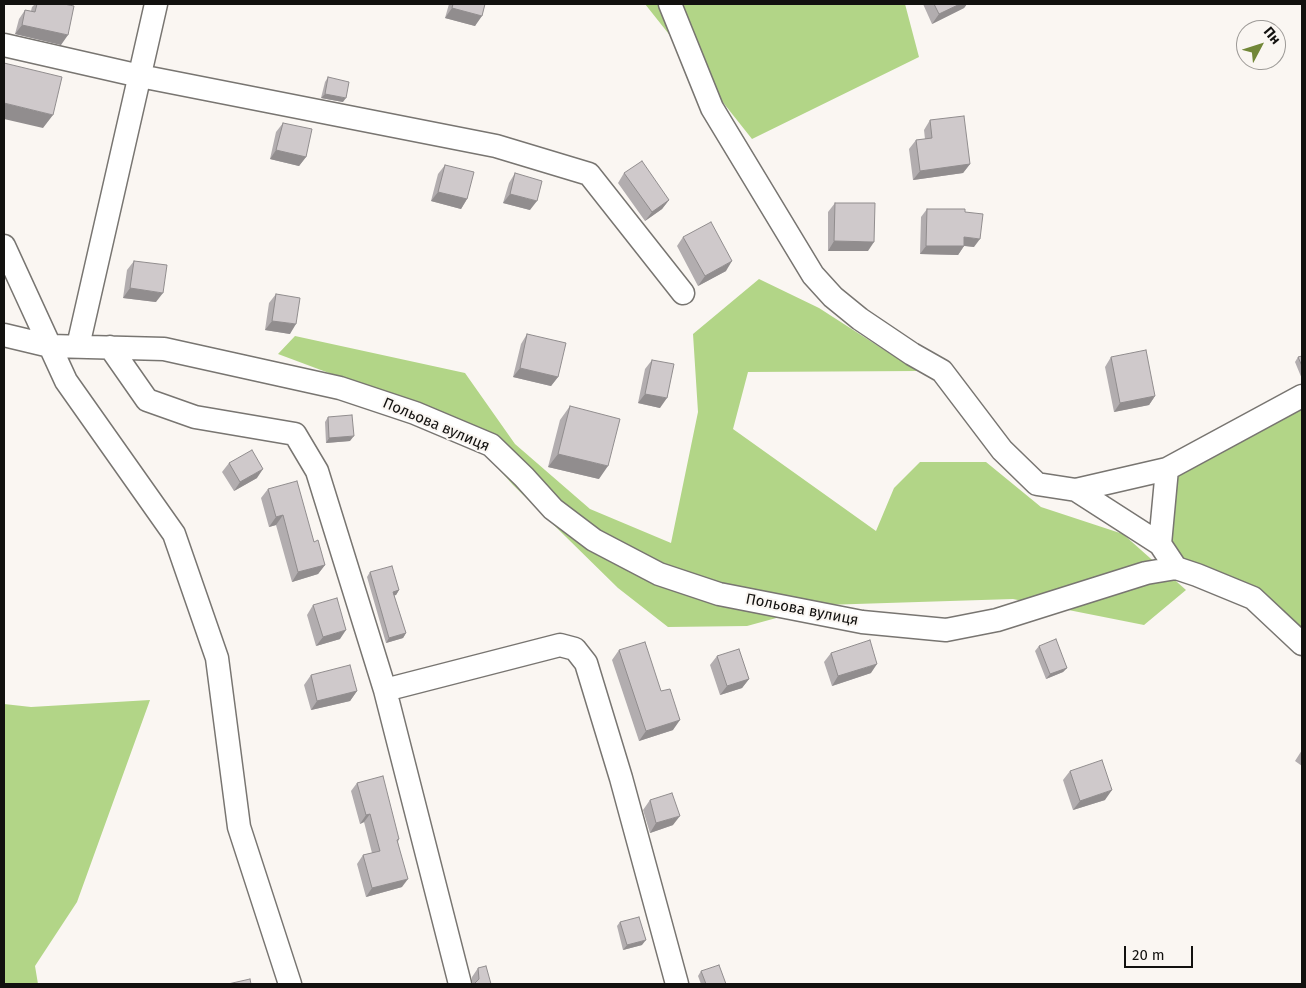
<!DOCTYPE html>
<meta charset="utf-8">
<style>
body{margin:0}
#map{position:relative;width:1306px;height:988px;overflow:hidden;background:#faf6f2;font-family:"Fira Sans",sans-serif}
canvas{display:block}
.frame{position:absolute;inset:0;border:5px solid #12110f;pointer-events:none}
.north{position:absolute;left:1236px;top:20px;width:50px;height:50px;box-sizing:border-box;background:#faf6f2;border:1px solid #9d9a97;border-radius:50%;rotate:50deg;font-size:14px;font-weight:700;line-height:20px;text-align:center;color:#12110f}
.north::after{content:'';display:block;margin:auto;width:18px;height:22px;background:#728738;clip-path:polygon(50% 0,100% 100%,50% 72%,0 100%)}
.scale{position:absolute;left:1124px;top:946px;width:69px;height:22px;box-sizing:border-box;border:2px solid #12110f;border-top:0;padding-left:6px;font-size:15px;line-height:18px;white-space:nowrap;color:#12110f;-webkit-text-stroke:4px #faf6f2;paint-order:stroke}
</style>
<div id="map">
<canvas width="1306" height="988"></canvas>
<div class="frame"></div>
<div class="north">Пн</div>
<div class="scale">20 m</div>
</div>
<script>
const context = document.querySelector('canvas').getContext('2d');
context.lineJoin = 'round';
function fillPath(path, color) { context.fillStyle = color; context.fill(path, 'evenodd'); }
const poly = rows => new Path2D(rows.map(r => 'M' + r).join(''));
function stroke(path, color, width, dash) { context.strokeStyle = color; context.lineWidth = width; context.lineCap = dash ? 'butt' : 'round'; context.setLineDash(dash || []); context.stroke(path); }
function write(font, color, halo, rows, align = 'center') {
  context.font = font + ' "Fira Sans",sans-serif'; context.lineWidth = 4; context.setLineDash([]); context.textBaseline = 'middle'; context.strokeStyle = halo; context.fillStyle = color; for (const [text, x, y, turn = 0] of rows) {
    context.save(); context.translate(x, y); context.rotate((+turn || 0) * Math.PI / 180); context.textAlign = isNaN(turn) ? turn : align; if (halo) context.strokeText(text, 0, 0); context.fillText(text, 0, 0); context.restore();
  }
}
fillPath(poly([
 [645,4,905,4,919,57,752,139],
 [759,279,819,308,917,371,748,372,733,429,876,531,894,488,920,462,986,462,1041,507,1123,534,1186,590,1144,625,1013,599,824,605,747,626,668,627,618,588,513,485,455,420,278,354,295,336,465,373,515,444,590,509,671,543,698,412,693,334],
 [1302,396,1302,644,1197,575,1160,544,1167,469],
 [150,700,77,902,35,966,38,984,4,984,4,704,31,707]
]), '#b2d587');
const street = poly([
 [670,4,712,108,813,275,833,297,860,319,912,354,942,371,1002,450,1037,484,1076,490,1160,544],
 [4,45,140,76,496,146,589,174,683,293],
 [4,246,66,381,174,534,217,658,239,827,290,984],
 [4,335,50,346,164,349,340,388,415,413,491,445,524,477,553,509,594,540,659,574,719,594,862,622,946,630,997,620,1146,573,1176,568],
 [78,346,156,4],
 [110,347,147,400,195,417,295,434,317,471,385,690,460,984],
 [1167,469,1160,544,1176,568,1197,575,1253,598,1302,644],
 [1076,490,1167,469,1302,396],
 [385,690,560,645,575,649,586,663,621,778,677,984]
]);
stroke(street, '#787571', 25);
stroke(street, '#fff', 22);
fillPath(poly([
 [35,4,64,4,61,45,15,34,19,19,25,10,31,11,32,7],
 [449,4,485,4,475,26,445,18],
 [923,4,967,4,964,8,932,24],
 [328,77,343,102,321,98,325,82],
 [930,120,970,164,963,173,913,180,909,149,916,140,925,139,924,130],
 [283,123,306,157,299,166,270,159,276,132],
 [445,165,467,199,461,209,431,201,438,174],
 [515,173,530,210,503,203,509,183],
 [624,173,669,200,662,209,645,221,618,183],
 [835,203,868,251,828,251,828,212],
 [927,209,965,212,974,247,964,246,958,255,920,254,921,217],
 [683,237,726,271,698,286,677,246],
 [134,261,156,302,123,298,127,270],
 [276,294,290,334,265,330,269,303],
 [527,334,558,377,551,386,513,377,521,344],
 [1302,356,1302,379,1295,362,1298,357],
 [1111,357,1155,396,1149,405,1114,412,1105,367],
 [652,360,660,408,638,403,645,369],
 [570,406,599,479,548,467,560,420],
 [328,417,350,441,326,443,325,422],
 [229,463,257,478,234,491,222,472],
 [268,489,314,542,325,565,318,574,292,582,276,525,269,527,261,498],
 [370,572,399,590,396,595,394,595,406,633,403,638,386,643,367,577],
 [313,605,340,639,316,646,307,615],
 [1039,646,1067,668,1063,672,1046,679,1035,651],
 [619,650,673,730,639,741,612,660],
 [831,653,871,673,832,686,824,662],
 [717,656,749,679,742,688,720,695,710,665],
 [311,675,357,691,350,701,311,710,304,685],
 [1302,750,1302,766,1295,761],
 [1070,771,1105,800,1073,810,1063,780],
 [357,783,399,839,398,842,402,887,366,897,357,864,363,855,372,853,364,822,360,824,351,791],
 [650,800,673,825,650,833,643,810],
 [620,922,642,945,623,950,617,926],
 [478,968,491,984,472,984,472,977],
 [701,971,726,984,701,984,698,976]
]), '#b2adaf');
fillPath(poly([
 [960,4,967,4,964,8,932,24,939,14],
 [452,8,482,16,475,26,445,18],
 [22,25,68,35,61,45,15,34],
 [325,94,346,98,343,102,321,98],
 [4,103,53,115,43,128,4,119],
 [276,150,306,157,299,166,270,159],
 [970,164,963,173,913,180,920,171],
 [438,192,467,199,461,209,431,201],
 [510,194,537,201,530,210,503,203],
 [669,200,662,209,645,221,652,212],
 [964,237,980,239,974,247,958,245],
 [834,241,874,242,868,251,828,251],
 [926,246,964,246,958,255,920,254],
 [732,261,726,271,698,286,705,276],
 [130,288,163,293,156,302,123,298],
 [272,321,296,324,290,334,265,330],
 [520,368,558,377,551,386,513,377],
 [645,394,667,398,660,408,638,403],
 [1155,396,1149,405,1114,412,1120,403],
 [354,436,350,441,326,443,329,438],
 [558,454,608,466,599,479,548,467],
 [263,469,257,478,234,491,240,482],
 [283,515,276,525,269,527,276,517],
 [325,565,318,574,292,582,298,572],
 [399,590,396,595,390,597,393,592],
 [346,630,340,639,316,646,323,637],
 [406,633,403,638,386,643,389,638],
 [877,664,871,673,832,686,838,676],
 [1067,668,1063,672,1046,679,1050,674],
 [749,679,742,688,720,695,727,686],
 [357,691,350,701,311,710,317,701],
 [680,720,673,730,639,741,646,731],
 [1112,790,1105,800,1073,810,1080,801],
 [370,814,364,822,360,824,366,815],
 [680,816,673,825,650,833,656,823],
 [408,879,402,887,366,897,372,888],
 [646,940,642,945,623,950,627,945]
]), '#918d8e');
const building = poly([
 [37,4,64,4,74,6,68,35,22,25,25,10,35,12,37,4],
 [453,4,485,4,482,16,452,8,453,4],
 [934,4,960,4,939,14,934,4],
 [4,63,62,77,53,115,4,103,4,63],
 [328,77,349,82,346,98,325,94,328,77],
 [964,116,970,164,920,171,916,140,932,138,930,120,964,116],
 [283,123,312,129,306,157,276,150,283,123],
 [642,161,669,200,652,212,624,173,642,161],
 [445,165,474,172,467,199,438,192,445,165],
 [515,173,542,181,537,201,510,194,515,173],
 [835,203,875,203,874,242,834,241,835,203],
 [927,209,965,209,965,212,983,214,980,239,964,237,964,246,926,246,927,209],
 [711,222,732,261,705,276,683,237,711,222],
 [134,261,167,265,163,293,130,288,134,261],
 [276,294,300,298,296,324,272,321,276,294],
 [527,334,566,343,558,377,520,368,527,334],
 [1146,350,1155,396,1120,403,1111,357,1146,350],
 [1302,356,1302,366,1298,357,1302,356],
 [652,360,674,364,667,398,645,394,652,360],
 [570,406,620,419,608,466,558,454,570,406],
 [352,415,354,436,329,438,328,417,352,415],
 [252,450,263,469,240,482,229,463,252,450],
 [297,481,314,542,318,540,325,565,298,572,283,515,276,517,268,489,297,481],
 [392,566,399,590,393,592,406,633,389,638,370,572,392,566],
 [337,598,346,630,323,637,313,605,337,598],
 [1056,639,1067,668,1050,674,1039,646,1056,639],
 [870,640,877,664,838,676,831,653,870,640],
 [645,642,661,691,670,689,680,720,646,731,619,650,645,642],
 [739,649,749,679,727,686,717,656,739,649],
 [350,665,357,691,317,701,311,675,350,665],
 [1102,760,1112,790,1080,801,1070,771,1102,760],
 [383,776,399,839,397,840,408,879,372,888,363,855,380,851,370,814,366,815,357,783,383,776],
 [672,793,680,816,656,823,650,800,672,793],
 [639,917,646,940,627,945,620,922,639,917],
 [719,965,726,984,706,984,701,971,719,965],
 [486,966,491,984,474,984,479,979,478,968,486,966],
 [250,979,251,984,228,984,250,979]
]);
fillPath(building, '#cfc9cb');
stroke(building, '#918d8e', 1);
write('15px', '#12110f', '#faf6f2', [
 ["Польова вулиця",436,425,23],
 ["Польова вулиця",802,610,11]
]);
</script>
